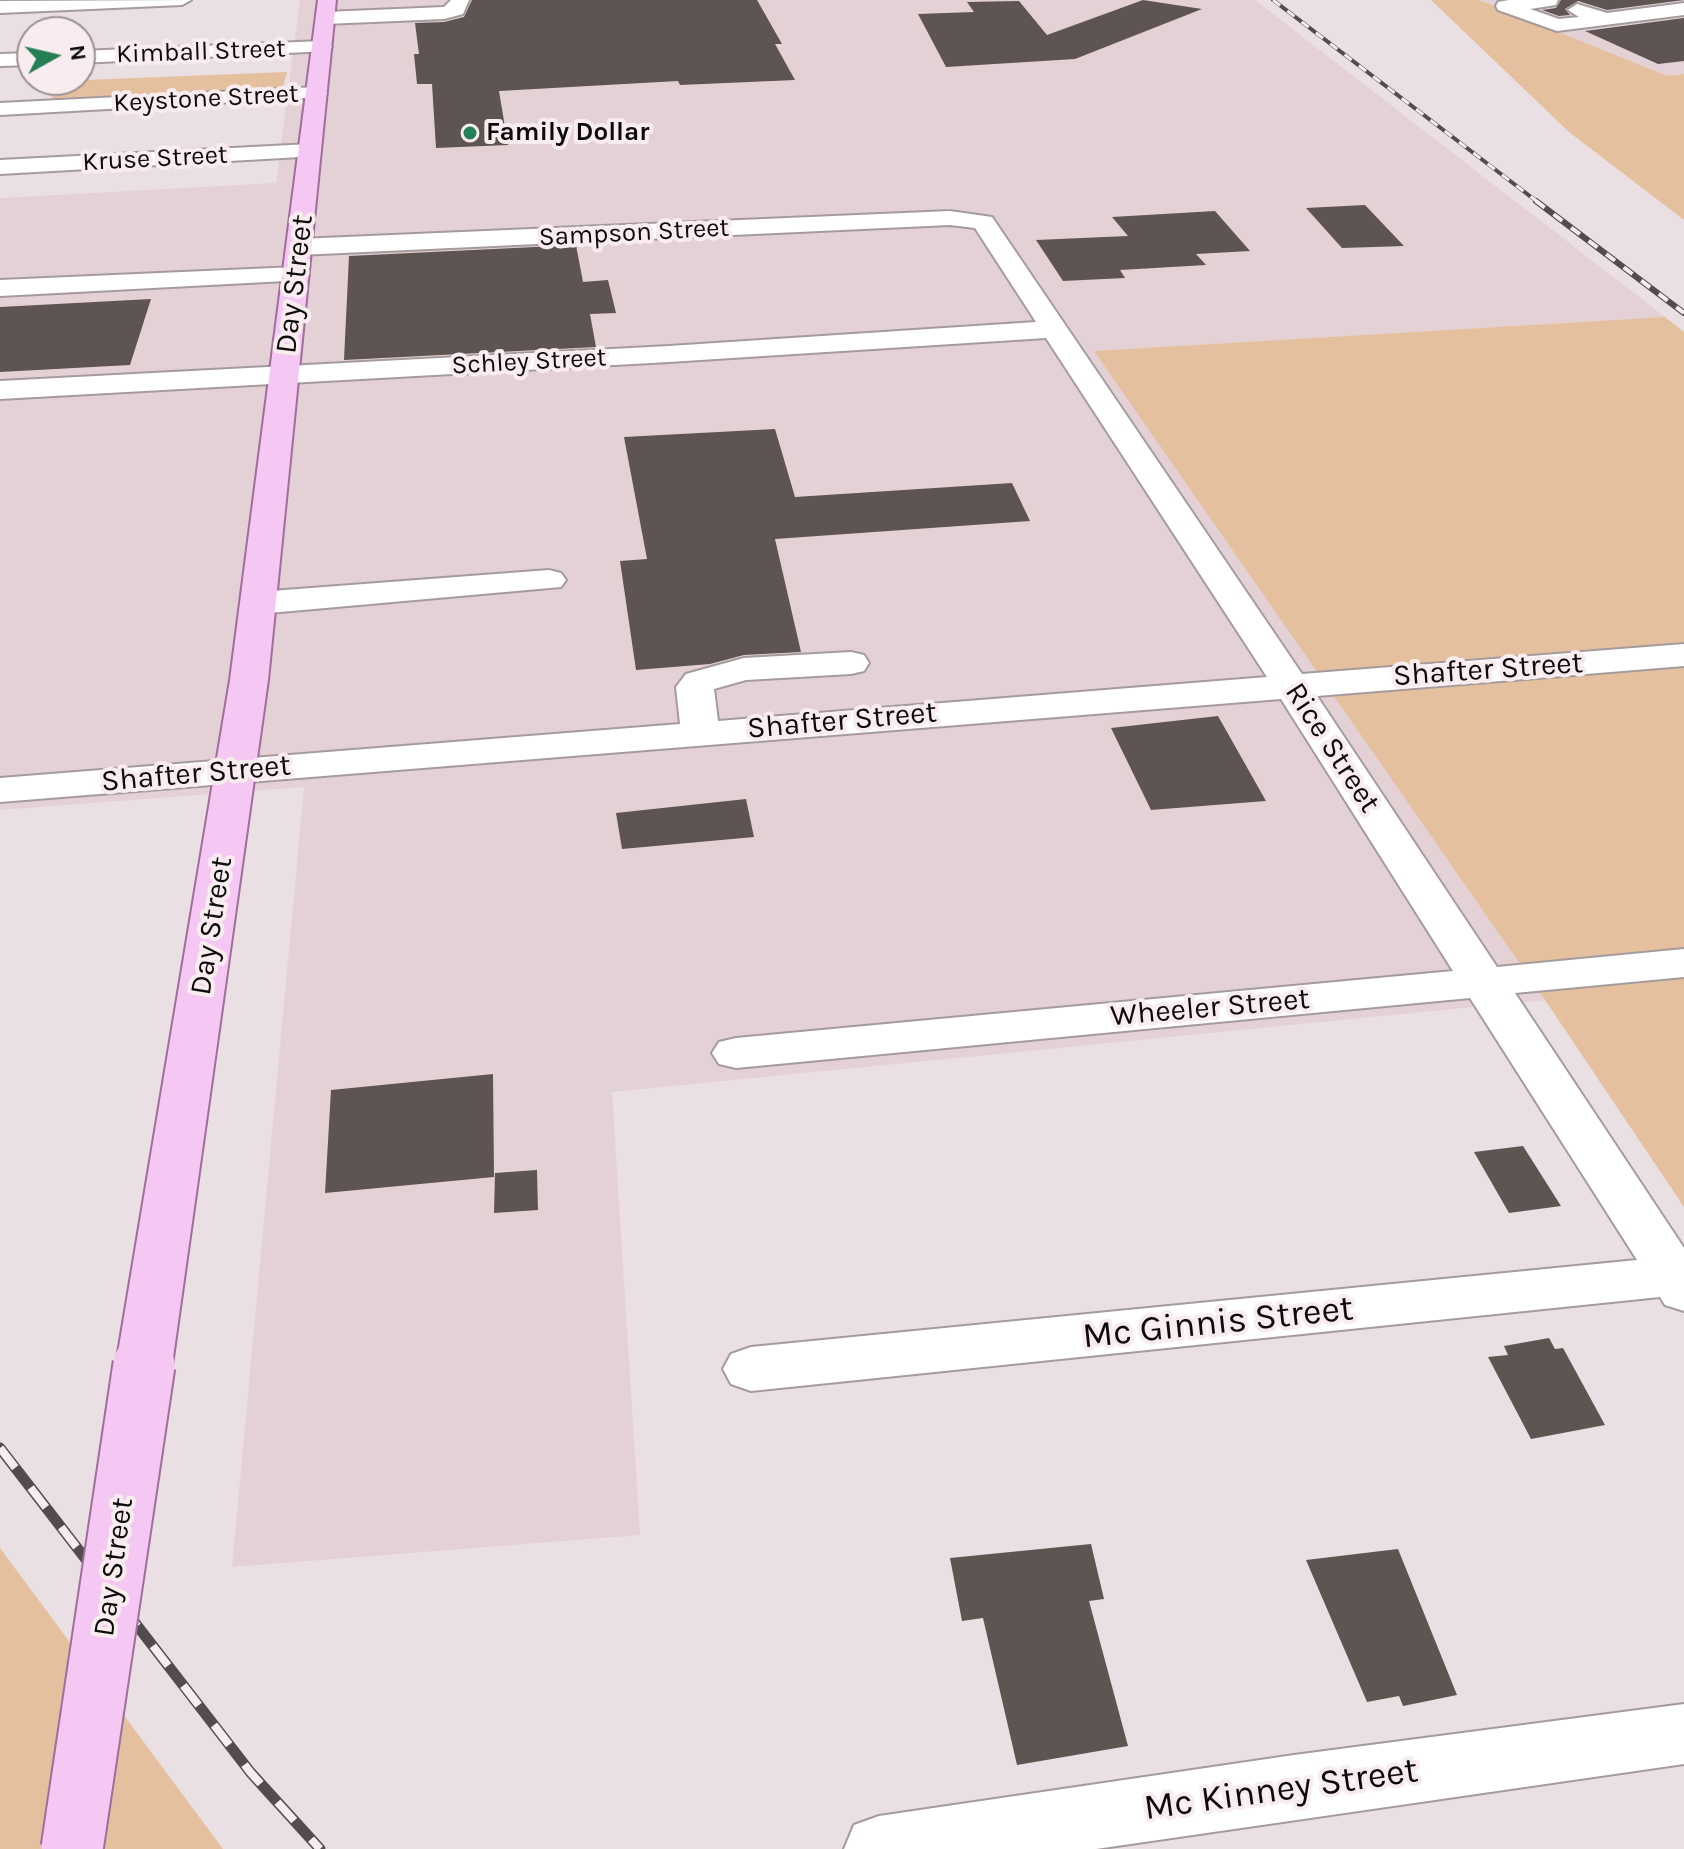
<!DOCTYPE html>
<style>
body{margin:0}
#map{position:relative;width:1684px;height:1849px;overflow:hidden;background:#eadfe2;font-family:Karla,sans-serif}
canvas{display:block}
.north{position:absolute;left:16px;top:16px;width:80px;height:80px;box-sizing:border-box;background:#f8ecef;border:2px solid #9a9294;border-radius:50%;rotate:82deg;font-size:22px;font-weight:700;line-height:32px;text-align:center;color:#0e0b0c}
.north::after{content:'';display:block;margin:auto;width:28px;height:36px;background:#258056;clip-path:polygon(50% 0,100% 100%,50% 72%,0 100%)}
</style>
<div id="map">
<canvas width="1684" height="1849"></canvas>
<div class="north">N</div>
</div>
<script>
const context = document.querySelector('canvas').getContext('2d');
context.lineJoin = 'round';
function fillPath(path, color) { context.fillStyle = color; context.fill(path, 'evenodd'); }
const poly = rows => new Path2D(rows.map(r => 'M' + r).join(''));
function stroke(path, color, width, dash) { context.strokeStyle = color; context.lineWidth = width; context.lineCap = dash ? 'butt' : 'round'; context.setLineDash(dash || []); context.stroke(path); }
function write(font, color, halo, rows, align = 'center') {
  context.font = font + ' Karla,sans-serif'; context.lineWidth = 8; context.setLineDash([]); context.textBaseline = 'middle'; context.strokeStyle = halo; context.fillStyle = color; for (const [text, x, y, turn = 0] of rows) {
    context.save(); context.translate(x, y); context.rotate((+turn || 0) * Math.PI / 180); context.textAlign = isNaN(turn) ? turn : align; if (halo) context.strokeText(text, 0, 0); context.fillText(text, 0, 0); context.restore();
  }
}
fillPath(poly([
 [300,0,1255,0,1665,317,1095,351,1545,1000,612,1092,640,1535,232,1567,304,787,0,810,0,198,276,183],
 [1479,0,1684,0,1684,74,1668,76]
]), '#e4d1d6');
fillPath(poly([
 [1431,0,1479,0,1668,76,1684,74,1684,220,1569,132],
 [287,72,282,91,49,103,60,81],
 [1665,317,1684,332,1684,1207,1545,1000,1094,351],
 [0,1548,223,1849,0,1849]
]), '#e5c09e');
fillPath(poly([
 [472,0,757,0,782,44,775,44,795,80,680,85,678,81,499,91,508,145,436,148,432,84,417,84,414,54,419,54,415,23,444,22,464,17],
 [1143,0,1202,9,1075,59,946,67,918,14,974,12,967,2,1019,1,1047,35],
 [1561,0,1684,0,1607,10,1578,1,1565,9,1570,15,1559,16,1542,10,1556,8],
 [1684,18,1684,61,1658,64,1585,31],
 [1365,205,1404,246,1342,248,1306,208],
 [1215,211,1250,251,1196,254,1206,265,1120,270,1125,278,1063,281,1036,240,1128,236,1112,217],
 [576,245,583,282,608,280,616,313,590,314,596,347,344,360,349,256],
 [151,299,130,365,0,372,0,307],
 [775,429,795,497,1012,483,1030,521,775,539,801,652,744,655,710,664,636,670,620,561,647,559,624,437],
 [1218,716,1266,801,1151,810,1111,728],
 [746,799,754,837,622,849,616,813],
 [493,1074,494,1177,325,1193,331,1090],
 [1523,1146,1561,1206,1509,1213,1474,1152],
 [537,1170,538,1210,494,1213,495,1173],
 [1549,1338,1555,1349,1563,1348,1605,1425,1531,1439,1488,1357,1508,1355,1504,1346],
 [1091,1544,1104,1599,1089,1601,1128,1746,1017,1765,983,1618,962,1621,950,1558],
 [1398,1549,1457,1695,1403,1706,1399,1696,1367,1702,1306,1560]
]), '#5e5452');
const minor = poly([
 [191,0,182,5,0,13,0,1,191,0],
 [451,0,469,0,463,14,444,19,325,24,316,18,325,12,444,7,451,0],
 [1509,0,1558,0,1556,5,1530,9,1559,19,1579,17,1568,10,1577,4,1607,13,1684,3,1684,15,1557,31,1498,10,1496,6,1498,2,1509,0],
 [322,41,332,47,329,51,80,63,80,51,322,41],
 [32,53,32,65,0,66,0,54,32,53],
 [317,87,327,93,324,97,0,115,0,103,317,87],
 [310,144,321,151,318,156,0,174,0,160,310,144],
 [950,211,992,217,1302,674,1684,644,1684,666,1317,696,1497,967,1684,949,1684,977,1515,993,1684,1248,1684,1311,1665,1305,1660,1297,751,1391,731,1384,723,1369,731,1354,751,1347,1637,1260,1470,998,736,1068,719,1064,712,1053,719,1042,736,1038,1453,971,1281,699,0,802,0,778,680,724,676,687,686,674,744,658,851,652,864,655,869,663,864,671,851,674,746,680,714,689,718,721,1267,677,1046,338,669,362,0,399,0,381,669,346,1036,322,975,228,950,225,299,255,290,252,286,247,290,242,299,239,950,211],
 [296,267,305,270,309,275,305,280,0,296,0,280,296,267],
 [549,570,561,573,566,580,561,587,258,614,246,610,240,603,246,596,258,592,549,570],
 [1684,1704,1684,1764,1096,1849,844,1849,854,1825,879,1816,1294,1755,1684,1704]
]);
const major = poly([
 [318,0,336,0,268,680,172,1365,164,1380,144,1387,124,1380,116,1365,230,680,318,0]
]);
stroke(minor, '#a59b9d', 4);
stroke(major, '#9f6e9c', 4);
fillPath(minor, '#fff');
fillPath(major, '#f4c8f2');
const railFar2 = poly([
 [1273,0,1539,203]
]);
const railFar1 = poly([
 [1536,201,1684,313]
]);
const rail = poly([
 [0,1448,251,1773,320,1849]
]);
stroke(railFar2, '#524c4e', 4);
stroke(railFar1, '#524c4e', 6);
stroke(rail, '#524c4e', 11);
stroke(railFar2, '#f8ecef', 3, [9]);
stroke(railFar1, '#f8ecef', 4, [11]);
stroke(rail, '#f8ecef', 8, [25]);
const majorBridge = poly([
 [72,1849,144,1365]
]);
stroke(majorBridge, '#9f6e9c', 65, []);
stroke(majorBridge, '#f4c8f2', 61);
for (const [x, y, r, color] of [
 [470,133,8,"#258056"]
]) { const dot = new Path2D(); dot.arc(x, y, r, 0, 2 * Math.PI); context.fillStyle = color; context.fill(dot); stroke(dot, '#f8ecef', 3); }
write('26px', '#0e0b0c', '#f8ecef', [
 ["Kimball Street",201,52,-2],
 ["Keystone Street",206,99,-3],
 ["Kruse Street",155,159,-3],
 ["Sampson Street",634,233,-3],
 ["Schley Street",529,362,-3]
]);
write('bold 26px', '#0e0b0c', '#f8ecef', [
 ["Family Dollar",486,133]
], 'left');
write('30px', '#0e0b0c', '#f8ecef', [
 ["Day Street",295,284,-83],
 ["Shafter Street",1488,670,-4],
 ["Shafter Street",842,721,-5],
 ["Rice Street",1332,748,57],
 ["Shafter Street",196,774,-5],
 ["Day Street",212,926,-81],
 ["Wheeler Street",1210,1008,-5],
 ["Day Street",114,1567,-82]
]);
write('36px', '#0e0b0c', '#f8ecef', [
 ["Mc Ginnis Street",1218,1323,-6],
 ["Mc Kinney Street",1281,1790,-8]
]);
</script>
